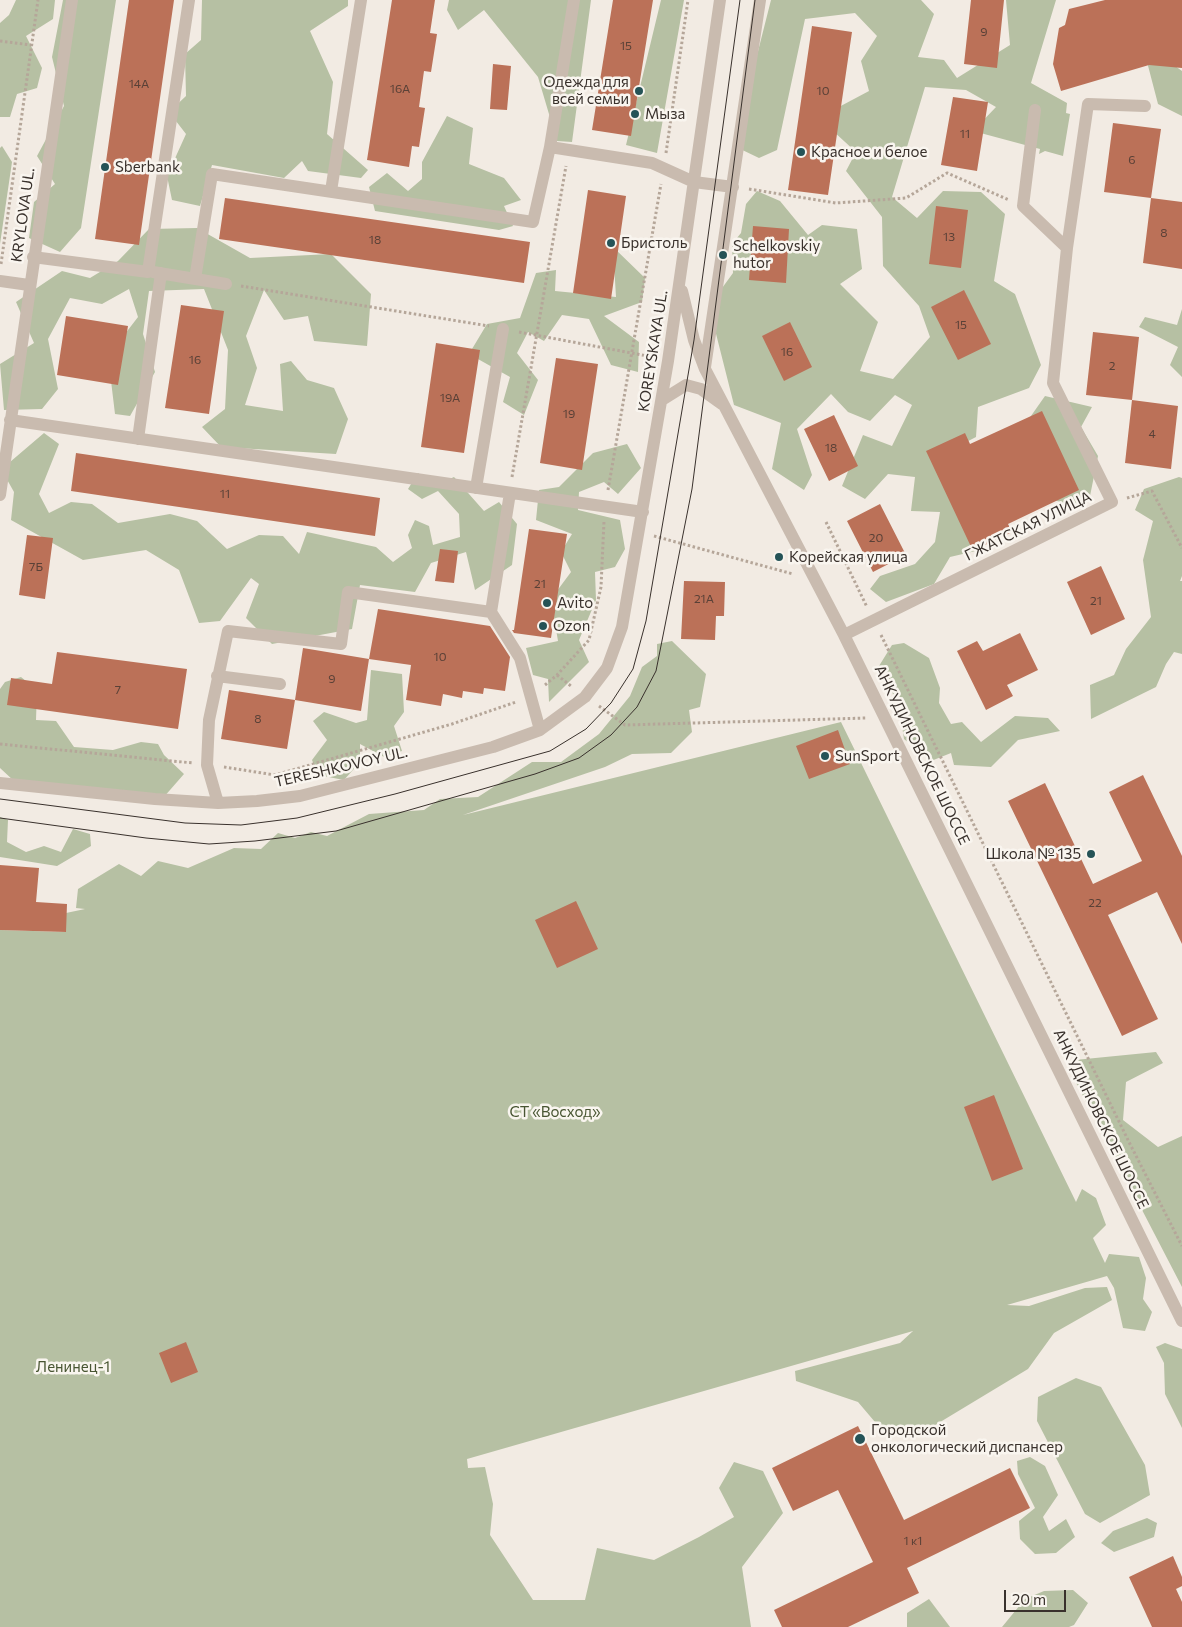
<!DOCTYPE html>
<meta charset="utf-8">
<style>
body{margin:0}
#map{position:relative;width:1182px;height:1627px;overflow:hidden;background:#f2ebe3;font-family:Commissioner,sans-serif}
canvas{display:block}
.scale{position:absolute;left:1004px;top:1590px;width:62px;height:22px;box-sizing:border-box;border:2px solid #39312c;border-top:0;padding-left:6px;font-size:15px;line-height:18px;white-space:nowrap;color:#39312c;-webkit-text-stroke:4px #f9f5ef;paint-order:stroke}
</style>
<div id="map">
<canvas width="1182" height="1627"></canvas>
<div class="scale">20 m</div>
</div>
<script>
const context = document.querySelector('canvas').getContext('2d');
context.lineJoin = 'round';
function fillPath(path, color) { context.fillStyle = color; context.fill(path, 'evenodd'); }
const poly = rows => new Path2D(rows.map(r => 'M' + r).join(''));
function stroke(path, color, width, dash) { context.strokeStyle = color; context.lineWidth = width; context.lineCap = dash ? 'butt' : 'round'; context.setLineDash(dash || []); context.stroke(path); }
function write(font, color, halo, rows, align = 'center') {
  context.font = font + ' Commissioner,sans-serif'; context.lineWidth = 5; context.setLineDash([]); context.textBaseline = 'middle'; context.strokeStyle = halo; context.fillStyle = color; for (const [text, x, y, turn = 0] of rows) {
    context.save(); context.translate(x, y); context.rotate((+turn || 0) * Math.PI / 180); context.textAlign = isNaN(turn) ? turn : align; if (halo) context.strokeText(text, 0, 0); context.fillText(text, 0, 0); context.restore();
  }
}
fillPath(poly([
 [16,0,55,0,53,19,26,36,42,68,37,88,17,94,10,117,0,117,0,23,9,15],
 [63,0,116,0,81,228,60,252,29,238,34,202,55,184,37,156,64,106,52,57],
 [202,0,348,0,348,6,310,31,333,82,327,134,368,170,361,178,308,171,302,161,284,178,212,165,200,206,172,200,167,176,186,134,169,112,186,96,185,54,201,40],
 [449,0,591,0,572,142,557,141,538,77,484,10,458,30,447,10],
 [661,0,684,0,657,153,626,145],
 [771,0,921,0,934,14,918,57,944,60,957,78,1010,45,1006,0,1056,0,1031,83,1067,103,1066,113,1070,114,1063,156,1045,151,1039,154,1040,149,973,131,996,107,966,90,925,87,892,197,917,218,943,191,981,192,1005,214,994,281,1015,294,1041,365,1029,388,978,407,976,437,945,453,982,506,984,549,950,557,934,584,886,602,870,589,880,576,915,564,935,542,940,512,911,511,915,477,888,474,865,499,842,486,863,435,892,446,912,405,895,395,870,421,848,412,831,394,797,429,812,475,804,490,772,469,781,423,734,405,709,306,733,273,732,244,741,233,746,204,757,191,780,201,808,235,822,225,857,229,862,269,840,284,878,322,860,371,893,379,930,337,919,306,883,266,882,217,846,171,856,152,833,131,837,108,869,91,861,61,877,36,855,13,805,19,777,150,759,158,734,146],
 [1160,55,1182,71,1182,116,1158,104,1146,58],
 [447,116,473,128,469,164,504,178,521,200,504,206,513,226,499,230,375,211,369,187,387,173,408,191,422,179,422,162],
 [2,146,12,162,0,244,0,148],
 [197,228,250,258,331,254,371,294,367,346,314,341,308,316,284,320,264,290,246,336,257,368,245,405,283,411,280,364,291,361,307,380,334,388,348,419,336,454,221,447,202,427,225,409,228,350,204,289,149,291,143,334,155,372,130,416,115,414,108,356,138,317,129,289,102,304,70,298,48,339,58,389,42,409,4,410,0,364,34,343,16,302,62,271,90,278,118,261,149,229],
 [613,247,645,278,642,302,604,316,639,342,638,372,611,365,589,319,562,315,544,341,528,332,517,353,538,380,524,415,503,402,510,377,469,354,487,324,520,318,536,273,556,270,555,291,616,297],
 [1182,309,1182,377,1170,365,1178,347,1139,327,1145,317,1177,325],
 [1045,396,1092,407,1081,427,1098,456,1090,496,1071,506,1041,495,1019,433],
 [44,433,59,444,39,494,49,513,71,502,92,504,118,523,170,514,197,521,227,549,259,535,283,536,299,554,307,532,376,547,393,562,412,548,408,535,415,520,429,526,433,545,460,537,459,514,438,491,422,499,408,489,418,473,434,486,454,477,484,511,499,502,517,524,512,565,475,590,466,552,431,563,415,592,360,585,352,629,272,644,246,618,259,584,251,578,220,621,199,623,179,570,146,550,83,560,11,520,14,492,5,476,10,462],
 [627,444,641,468,618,494,604,482,579,492,578,510,620,520,625,549,615,567,595,572,596,600,579,640,589,662,549,702,548,679,533,675,526,648,558,641,551,599,571,572,561,552,572,534,536,520,539,490,559,487,593,453],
 [1179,477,1182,478,1182,576,1180,581,1182,581,1182,654,1174,652,1166,664,1156,687,1091,719,1090,685,1114,675,1126,649,1151,617,1143,560,1153,521,1135,510,1144,489],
 [672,641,706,674,700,707,689,710,692,732,671,753,632,754,605,767,463,815,841,722,1076,1202,1082,1189,1096,1198,1106,1225,1093,1238,1105,1263,1109,1254,1139,1257,1146,1278,1143,1299,1152,1312,1145,1331,1123,1328,1114,1288,1107,1276,1007,1305,1029,1306,1085,1288,1107,1287,1112,1300,1054,1333,1028,1369,922,1433,886,1435,858,1402,796,1381,795,1371,900,1343,913,1331,467,1459,468,1468,485,1467,493,1504,490,1535,533,1600,585,1600,597,1548,654,1560,699,1537,734,1517,719,1488,734,1462,763,1471,783,1513,742,1567,751,1627,0,1627,0,930,65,932,66,913,85,909,76,908,78,889,119,864,141,876,158,861,188,868,234,848,261,849,278,833,295,838,311,832,327,836,369,814,424,810,440,799,478,797,532,762,561,762,599,734,630,696,642,667,657,656,657,644],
 [904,643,929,658,940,688,939,703,951,724,962,722,981,742,1015,716,1048,718,1060,731,1018,740,991,767,954,765,951,753,931,761,904,739,899,706,879,666,892,645],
 [371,670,402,674,404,712,394,726,402,751,384,757,360,744,360,762,344,780,318,775,312,760,327,740,313,721,324,712,356,723,367,720],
 [21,677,37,690,36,720,56,721,74,747,113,750,141,742,158,744,164,755,184,774,163,798,14,781,0,768,0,689,5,682],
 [0,817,8,820,7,842,26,852,44,846,61,852,73,829,90,834,91,846,57,866,0,857],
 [1156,1052,1163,1063,1126,1082,1123,1120,1158,1147,1182,1136,1182,1287,1071,1073,1075,1060],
 [1165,1343,1182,1349,1182,1428,1165,1394,1164,1363,1156,1347],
 [1076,1378,1101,1387,1145,1465,1150,1495,1100,1523,1085,1514,1037,1421,1038,1397],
 [1030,1457,1045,1466,1058,1495,1043,1517,1049,1531,1066,1519,1075,1537,1056,1553,1035,1554,1020,1539,1019,1521,1035,1508,1018,1474,1017,1461],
 [1147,1518,1157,1523,1154,1537,1114,1552,1101,1543,1113,1531],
 [1073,1590,1088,1603,1074,1625,1069,1627,1002,1627,1025,1599,1044,1591],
 [929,1599,950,1627,907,1627,907,1613]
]), '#b6c0a3');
fillPath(poly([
 [129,0,174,0,139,245,95,239],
 [392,0,435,0,430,33,437,34,431,72,424,71,419,107,425,108,419,147,412,146,409,167,367,160],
 [613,0,653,0,631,136,592,130],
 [971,0,1004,0,997,68,964,64],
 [1105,0,1182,0,1182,68,1149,65,1061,91,1053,64,1059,28,1065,25,1069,9],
 [812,26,852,32,828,195,788,190],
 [493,64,511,66,507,110,490,109],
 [953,97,988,102,977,171,941,165],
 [1113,123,1161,129,1151,198,1104,192],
 [588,190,626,196,611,299,573,293],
 [225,198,530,242,524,283,219,239],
 [1151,198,1182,202,1182,269,1143,263],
 [936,206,968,210,961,268,929,264],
 [753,226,789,229,786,283,749,280],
 [964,290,991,344,958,360,931,307],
 [181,305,224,311,209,414,165,408],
 [66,316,128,326,118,385,57,375],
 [790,322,812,367,784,381,762,336],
 [1093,332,1139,337,1132,400,1086,395],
 [436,343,480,350,464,453,421,447],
 [556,358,598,364,582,470,540,463],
 [1132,400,1178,406,1171,469,1125,463],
 [1042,411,1079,490,1008,524,1012,532,973,551,926,451,965,433,970,444],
 [834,415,858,466,829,481,804,429],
 [76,453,380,498,375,536,71,491],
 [880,504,906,555,873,572,847,521],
 [529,529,567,534,551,638,514,633,512,630,514,630],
 [27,535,53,538,45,599,19,595],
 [440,549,458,551,454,583,435,581],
 [1101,566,1125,619,1091,635,1067,582],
 [684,581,725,582,724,616,716,616,715,640,681,639],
 [378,609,490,626,510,657,505,691,484,688,483,694,463,691,462,698,443,694,441,706,406,700,411,665,369,659],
 [1020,633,1038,670,1007,685,1013,696,986,710,957,651,977,641,983,651],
 [303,648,369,659,361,711,295,700],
 [57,652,187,669,178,729,7,705,11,678,52,684],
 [229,690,295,700,287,749,221,739],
 [838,730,850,764,809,779,796,746],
 [1143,775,1182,856,1182,944,1157,892,1108,915,1158,1019,1122,1036,1008,801,1045,783,1093,884,1142,861,1109,792],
 [0,865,39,868,36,902,67,904,66,932,0,930],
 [576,901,598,949,557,968,535,920],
 [994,1095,1023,1169,992,1181,964,1107],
 [186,1342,198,1372,171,1383,159,1353],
 [858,1426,904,1520,1010,1468,1030,1508,907,1568,919,1593,848,1627,782,1627,774,1610,873,1562,838,1490,793,1511,772,1468],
 [1173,1556,1182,1577,1182,1586,1176,1589,1182,1602,1182,1627,1152,1627,1129,1577]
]), '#bb7158');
stroke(poly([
 [0,41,31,45],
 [666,153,688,0],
 [749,189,836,203,906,198,947,173,1009,200],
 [1,264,38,0],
 [241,286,489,326],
 [519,332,653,357],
 [512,477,566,166],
 [608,490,661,184],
 [1127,498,1152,491,1182,548],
 [826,522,867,607],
 [654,536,793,574],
 [881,635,1130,1144,1182,1246],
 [557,675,571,686],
 [545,685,557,675,589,640,601,587,604,521],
 [599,706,625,725,866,718],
 [0,744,193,763],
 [224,767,275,775,452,724,516,702]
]), '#b5a699', 3, [2.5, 2.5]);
stroke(poly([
 [550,147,574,0],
 [331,191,361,0],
 [1067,248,1088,104,1145,106],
 [33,257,148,272,189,0],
 [153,272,226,284],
 [195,279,212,174,533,222,550,147,652,163,694,182,733,187],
 [0,281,29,285],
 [682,291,694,340,705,369,844,635,1182,1321],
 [705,367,760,0],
 [662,400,686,385,701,389,722,404],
 [10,420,643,512],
 [138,439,161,273],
 [476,488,503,329],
 [510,493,491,612,520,658,540,730],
 [0,495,72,0],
 [844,635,1112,502,1053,383,1067,248,1023,206,1035,110],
 [217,676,280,684],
 [0,783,155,799,218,803,257,801,300,796,493,747,540,730,585,697,607,668,622,627,668,361,720,0],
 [218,803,207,765,209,720,228,631,341,644,348,592,491,612]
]), '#c9bbaf', 12);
stroke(poly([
 [0,799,185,823,241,825,297,818,395,794,550,751,586,729,611,703,633,669,646,621,694,340,740,0],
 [0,818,146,838,209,844,255,841,336,831,535,774,579,758,611,735,637,707,656,671,692,489,755,0]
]), '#39312c', 1);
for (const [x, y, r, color] of [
 [639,91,5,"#255357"],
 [635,114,5,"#255357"],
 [801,152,5,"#255357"],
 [105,167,5,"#255357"],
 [611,243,5,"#255357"],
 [723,255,5,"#255357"],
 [779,557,5,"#255357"],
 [547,603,5,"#255357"],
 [543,626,5,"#255357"],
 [825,756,5,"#255357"],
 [1091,854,5,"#255357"],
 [860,1439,6,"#255357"]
]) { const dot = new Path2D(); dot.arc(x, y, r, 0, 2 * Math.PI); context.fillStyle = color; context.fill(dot); stroke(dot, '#f9f5ef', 2); }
write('12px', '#5a4137', null, [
 ["9",984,32],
 ["15",626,46],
 ["14А",139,84],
 ["16А",400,89],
 ["10",823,91],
 ["11",965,134],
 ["6",1132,160],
 ["8",1164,233],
 ["13",949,237],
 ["18",375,240],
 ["15",961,325],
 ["16",787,352],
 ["16",195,360],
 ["2",1112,366],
 ["19А",450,398],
 ["19",569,414],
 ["4",1152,434],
 ["18",831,448],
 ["11",225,494],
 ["20",876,538],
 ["7Б",36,567],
 ["21",540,584],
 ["21А",704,599],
 ["21",1096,601],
 ["10",440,657],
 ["9",332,679],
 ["7",118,690],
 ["8",258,719],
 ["22",1095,903],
 ["1 к1",913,1541]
]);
write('15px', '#39312c', '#f9f5ef', [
 ["Одежда для",629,82,"right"],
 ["всей семьи",629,99,"right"],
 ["Мыза",645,114],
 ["Красное и белое",811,152],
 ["Sberbank",115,167],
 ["Бристоль",621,243],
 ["Schelkovskiy",733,246],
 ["hutor",733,263],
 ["Корейская улица",789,557],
 ["Avito",557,603],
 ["Ozon",553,626],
 ["SunSport",835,756],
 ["Школа № 135",1081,854,"right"],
 ["Городской",871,1430],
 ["онкологический диспансер",871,1447]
], 'left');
write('15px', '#39312c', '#f9f5ef', [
 ["KRYLOVA UL.",23,215,-82],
 ["KOREYSKAYA UL.",653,351,-81],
 ["ГЖАТСКАЯ УЛИЦА",1028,526,-26],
 ["АНКУДИНОВСКОЕ ШОССЕ",922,755,64],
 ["TERESHKOVOY UL.",341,767,-13],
 ["АНКУДИНОВСКОЕ ШОССЕ",1101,1119,64]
]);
write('15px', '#485532', '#f9f5ef', [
 ["СТ «Восход»",555,1112],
 ["Ленинец-1",73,1367]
]);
</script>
